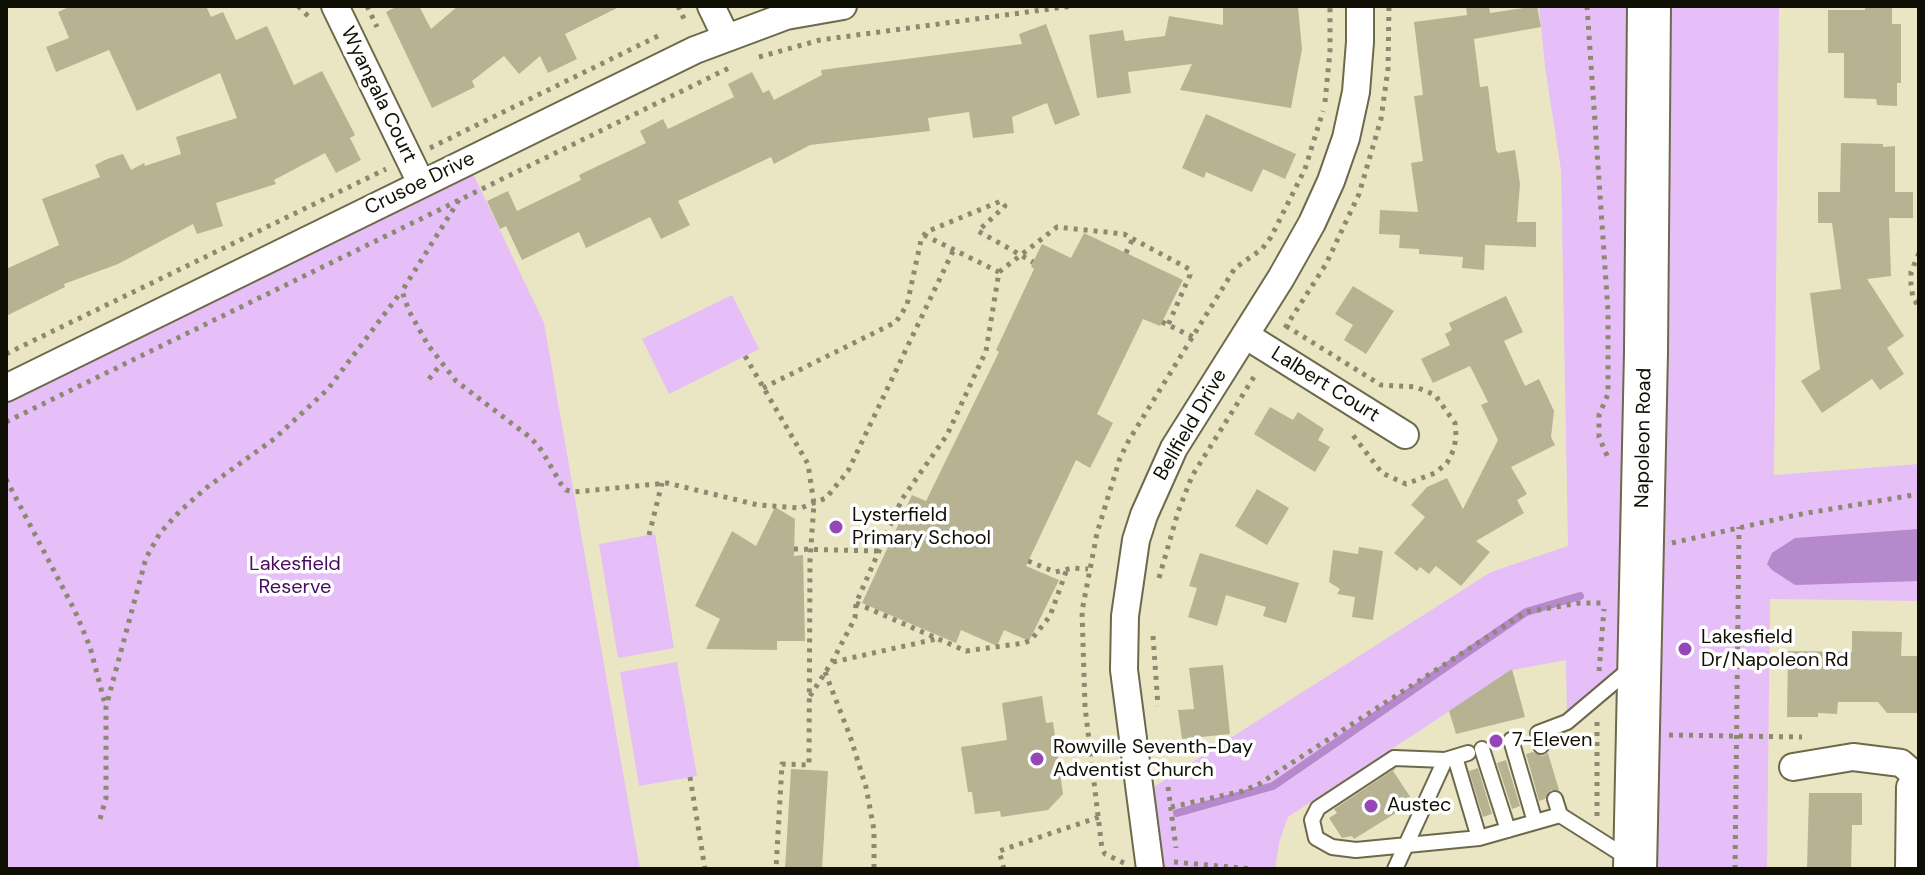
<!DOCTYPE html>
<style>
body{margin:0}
#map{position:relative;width:1925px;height:875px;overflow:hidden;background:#eae6c4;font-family:"DM Sans",sans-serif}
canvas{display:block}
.frame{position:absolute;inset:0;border:8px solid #100f04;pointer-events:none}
</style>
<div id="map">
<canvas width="1925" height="875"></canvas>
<div class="frame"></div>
</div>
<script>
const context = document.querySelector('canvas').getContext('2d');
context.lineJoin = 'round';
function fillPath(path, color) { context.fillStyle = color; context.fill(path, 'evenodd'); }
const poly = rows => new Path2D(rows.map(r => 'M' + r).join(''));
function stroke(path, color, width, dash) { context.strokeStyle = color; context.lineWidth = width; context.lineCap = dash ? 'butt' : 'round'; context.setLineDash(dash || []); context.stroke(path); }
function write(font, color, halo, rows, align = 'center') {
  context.font = font + ' "DM Sans",sans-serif'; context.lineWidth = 7; context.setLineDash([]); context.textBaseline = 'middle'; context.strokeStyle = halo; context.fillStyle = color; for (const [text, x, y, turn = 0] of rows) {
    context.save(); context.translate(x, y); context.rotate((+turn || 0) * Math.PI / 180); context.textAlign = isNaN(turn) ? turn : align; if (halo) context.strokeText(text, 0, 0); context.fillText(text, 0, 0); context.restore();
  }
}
fillPath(poly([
 [1539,6,1779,6,1774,475,1919,464,1919,601,1770,599,1767,869,1635,869,1638,664,1567,722,1566,660,1512,670,1288,817,1279,843,1275,869,1150,869,1141,795,1491,572,1568,546,1561,170,1545,66],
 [467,161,544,323,640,869,6,869,6,388],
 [732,295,759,349,669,394,642,339],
 [655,534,674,648,618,658,599,544],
 [677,662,697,776,639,786,620,672]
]), '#e6bff8');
fillPath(poly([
 [1919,529,1919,581,1795,585,1772,570,1767,564,1772,553,1795,538]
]), '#b688cc');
stroke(poly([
 [1177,813,1273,786,1526,612,1580,596]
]), '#b688cc', 8);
fillPath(poly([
 [71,6,206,6,211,17,223,12,236,40,267,26,294,85,322,71,355,135,350,138,361,160,336,173,325,153,274,180,276,184,216,203,223,226,197,234,193,224,118,264,64,284,65,287,6,316,6,269,59,245,42,199,100,177,95,165,107,159,123,154,131,170,144,163,145,166,181,154,176,137,237,118,220,73,137,111,109,50,56,72,46,47,69,38,58,12],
 [398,6,419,6,431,29,458,6,621,6,565,34,577,59,548,73,540,56,519,74,504,56,472,81,475,87,432,108,386,12],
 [1223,6,1298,6,1302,49,1291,108,1180,90,1192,64,1128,72,1131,93,1097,98,1089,35,1123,30,1125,41,1165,36,1169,16,1223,25],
 [1466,6,1489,6,1490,13,1537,6,1541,27,1474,39,1480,87,1488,86,1496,150,1498,153,1515,150,1520,184,1517,222,1536,222,1536,247,1485,245,1484,270,1462,268,1463,257,1419,254,1419,249,1399,248,1400,235,1379,234,1380,210,1418,212,1411,163,1423,161,1414,96,1423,95,1414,22,1467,15],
 [1865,6,1892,6,1892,24,1901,24,1901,83,1897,83,1897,106,1877,105,1876,99,1844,98,1844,53,1828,53,1828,10,1865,10],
 [1046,24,1080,115,1055,125,1047,103,1012,117,1014,133,973,138,969,112,928,118,930,131,810,145,774,164,771,157,678,201,690,225,661,239,650,217,586,248,579,232,522,260,506,226,500,229,487,201,508,191,517,211,581,180,579,175,646,143,640,131,663,119,668,129,734,97,728,84,752,72,763,93,769,90,774,100,822,75,821,70,1022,44,1019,34],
 [1206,114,1296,154,1285,179,1263,169,1252,192,1206,172,1204,178,1182,168],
 [1841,143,1883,144,1883,147,1895,146,1895,192,1913,192,1913,218,1889,218,1891,276,1867,279,1904,336,1887,348,1904,374,1880,390,1872,379,1822,413,1801,381,1820,369,1810,293,1841,289,1832,223,1818,223,1818,192,1840,192],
 [1084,233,1183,280,1160,326,1143,319,1097,414,1113,423,1090,468,1076,460,1026,566,1059,580,1029,641,1004,630,997,646,961,630,956,643,862,603,912,495,926,501,999,352,996,350,1034,269,1031,266,1042,244,1071,258],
 [1353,286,1394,311,1366,354,1344,340,1353,325,1335,314],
 [1506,296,1523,332,1504,341,1525,386,1539,379,1554,411,1551,437,1555,445,1511,467,1527,494,1517,500,1524,513,1476,541,1490,552,1461,586,1436,566,1429,574,1420,567,1417,571,1394,553,1425,517,1411,505,1427,487,1447,478,1463,509,1498,440,1481,405,1488,402,1470,366,1433,383,1421,359,1450,345,1445,334,1452,330,1449,323],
 [1270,407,1293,420,1298,412,1324,429,1318,440,1330,447,1315,472,1254,434],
 [1257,489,1289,508,1267,545,1235,526],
 [775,507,795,519,794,556,803,555,805,641,777,641,777,650,706,649,720,619,695,606,732,531,756,546],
 [1359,547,1383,551,1373,620,1352,617,1355,597,1337,594,1340,589,1329,582,1333,550,1358,554],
 [1200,553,1299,583,1286,623,1263,616,1266,607,1226,595,1217,626,1188,617,1197,588,1189,586],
 [1852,631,1902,632,1901,656,1919,656,1919,713,1887,713,1878,702,1838,702,1837,714,1818,713,1818,717,1787,717,1788,651,1852,652],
 [1223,665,1230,734,1182,739,1178,710,1194,709,1189,668],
 [1512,669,1525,717,1456,734,1449,711],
 [1042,696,1046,723,1053,722,1063,794,1048,810,1001,817,1000,811,975,814,972,792,968,792,961,747,1007,740,1002,703],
 [1533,752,1542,756,1548,753,1559,790,1551,790,1545,799,1539,801,1526,754],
 [1506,760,1520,806,1512,809,1497,763],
 [1396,768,1393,771,1411,798,1401,804,1404,808,1354,839,1352,836,1342,838,1329,818,1337,813,1334,809],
 [1478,768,1492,814,1483,817,1469,771],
 [791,769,828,771,822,869,785,869],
 [1809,793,1862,793,1862,825,1852,825,1851,869,1807,869]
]), '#b7b392');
const service = poly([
 [1511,740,1535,822],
 [1541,746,1538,733,1567,722,1631,668],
 [1482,749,1508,830],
 [1455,757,1479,838],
 [1445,760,1394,758,1318,808,1312,820,1316,838,1332,847,1356,850,1479,838,1560,815],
 [1555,799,1560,815,1628,858],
 [1395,869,1445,760,1468,753]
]);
const minor = poly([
 [335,6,421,183],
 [711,6,726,37],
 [1245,335,1405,435],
 [6,388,695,50,786,16,843,6],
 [1793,767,1853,757,1901,763,1916,776],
 [1150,869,1124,670,1125,616,1136,540,1144,515,1174,448,1281,278,1312,223,1331,181,1346,138,1356,92,1360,42,1360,6],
 [1909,869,1910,787,1919,774]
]);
const primary = poly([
 [1635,869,1646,352,1649,6]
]);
stroke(service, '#6d694a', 18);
stroke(minor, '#6d694a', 30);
stroke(primary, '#6d694a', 46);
stroke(poly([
 [298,6,310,18],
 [367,6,377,27],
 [678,6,686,23],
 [1587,6,1608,311,1608,394,1599,415,1599,437,1609,460],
 [759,57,820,40,1072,6],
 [1325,102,1330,51,1330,6],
 [430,148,658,36],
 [459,200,402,291,409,311,428,345,456,381,531,438,542,451,561,484,566,490,574,492,667,483,758,505,801,508,826,498,848,471,954,249],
 [924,235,999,272],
 [1126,253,1133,238],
 [1919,253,1911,272,1911,285,1913,298,1919,307],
 [1162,322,1193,337],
 [1286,326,1381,385,1416,387,1435,395,1455,423,1456,436,1454,449,1447,463,1435,473,1406,484,1382,473,1352,434],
 [1285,328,1326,264,1359,194,1381,119,1388,69,1389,6],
 [6,354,386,169],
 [745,356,808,464,814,504,810,560,809,765,782,764,776,869],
 [429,379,441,364],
 [763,388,896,322,907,305,921,240,926,232,1001,201,1005,206,978,231,1033,262],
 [6,422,731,67],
 [6,479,75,611,90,647,105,704],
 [649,535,662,483],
 [1672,543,1796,515,1919,494],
 [794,549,878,551],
 [1028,561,1055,572,1073,568,1088,569],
 [1159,578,1178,512,1192,476,1257,372],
 [856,603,966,651,1024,643,1031,640,1050,616,1067,569],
 [1153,636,1158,706],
 [833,662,936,639],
 [1599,671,1604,609],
 [825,672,850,736,866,787,874,830,874,869],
 [810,696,832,662,855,618,856,603,902,499,947,435,986,351,999,272,1057,227,1124,234,1189,269,1190,275,1168,325],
 [1597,722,1597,816],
 [1669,735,1802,737],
 [690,777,705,869],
 [1168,787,1176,848],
 [1171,807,1243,791,1259,784,1526,612,1580,603,1605,603],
 [100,819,106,798,106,707,146,558,160,533,180,511,206,488,274,439,328,389,401,292],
 [1174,862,1253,869],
 [1124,863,1105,854,1102,849,1085,707,1082,611,1097,533,1120,458,1129,440,1235,268,1262,249,1271,237,1305,169,1323,111],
 [1004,869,999,851,1099,817],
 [1735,869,1739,527]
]), '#8c8971', 5, [4, 6]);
stroke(service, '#fff', 14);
stroke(minor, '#fff', 26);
stroke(primary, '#fff', 42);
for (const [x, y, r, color] of [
 [836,527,8,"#9646b6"],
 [1685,649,8,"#9646b6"],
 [1496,741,8,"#9646b6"],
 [1037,759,8,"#9646b6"],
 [1371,806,8,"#9646b6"]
]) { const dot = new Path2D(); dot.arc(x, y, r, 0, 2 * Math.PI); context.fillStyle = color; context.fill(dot); stroke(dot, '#fff', 3); }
write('20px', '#100f04', '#fff', [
 ["Wyangala Court",378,95,64],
 ["Crusoe Drive",420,184,-26],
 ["Lalbert Court",1325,385,32],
 ["Bellfield Drive",1191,425,-60],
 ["Napoleon Road",1644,438,-89]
]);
write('20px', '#100f04', '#fff', [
 ["Lysterfield",852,516],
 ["Primary School",852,539],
 ["Lakesfield",1701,638],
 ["Dr/Napoleon Rd",1701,661],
 ["7-Eleven",1512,741],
 ["Rowville Seventh-Day",1053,748],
 ["Adventist Church",1053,771],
 ["Austec",1387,806]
], 'left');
write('20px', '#490a5f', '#fff', [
 ["Lakesfield",295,565],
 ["Reserve",295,588]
]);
</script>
